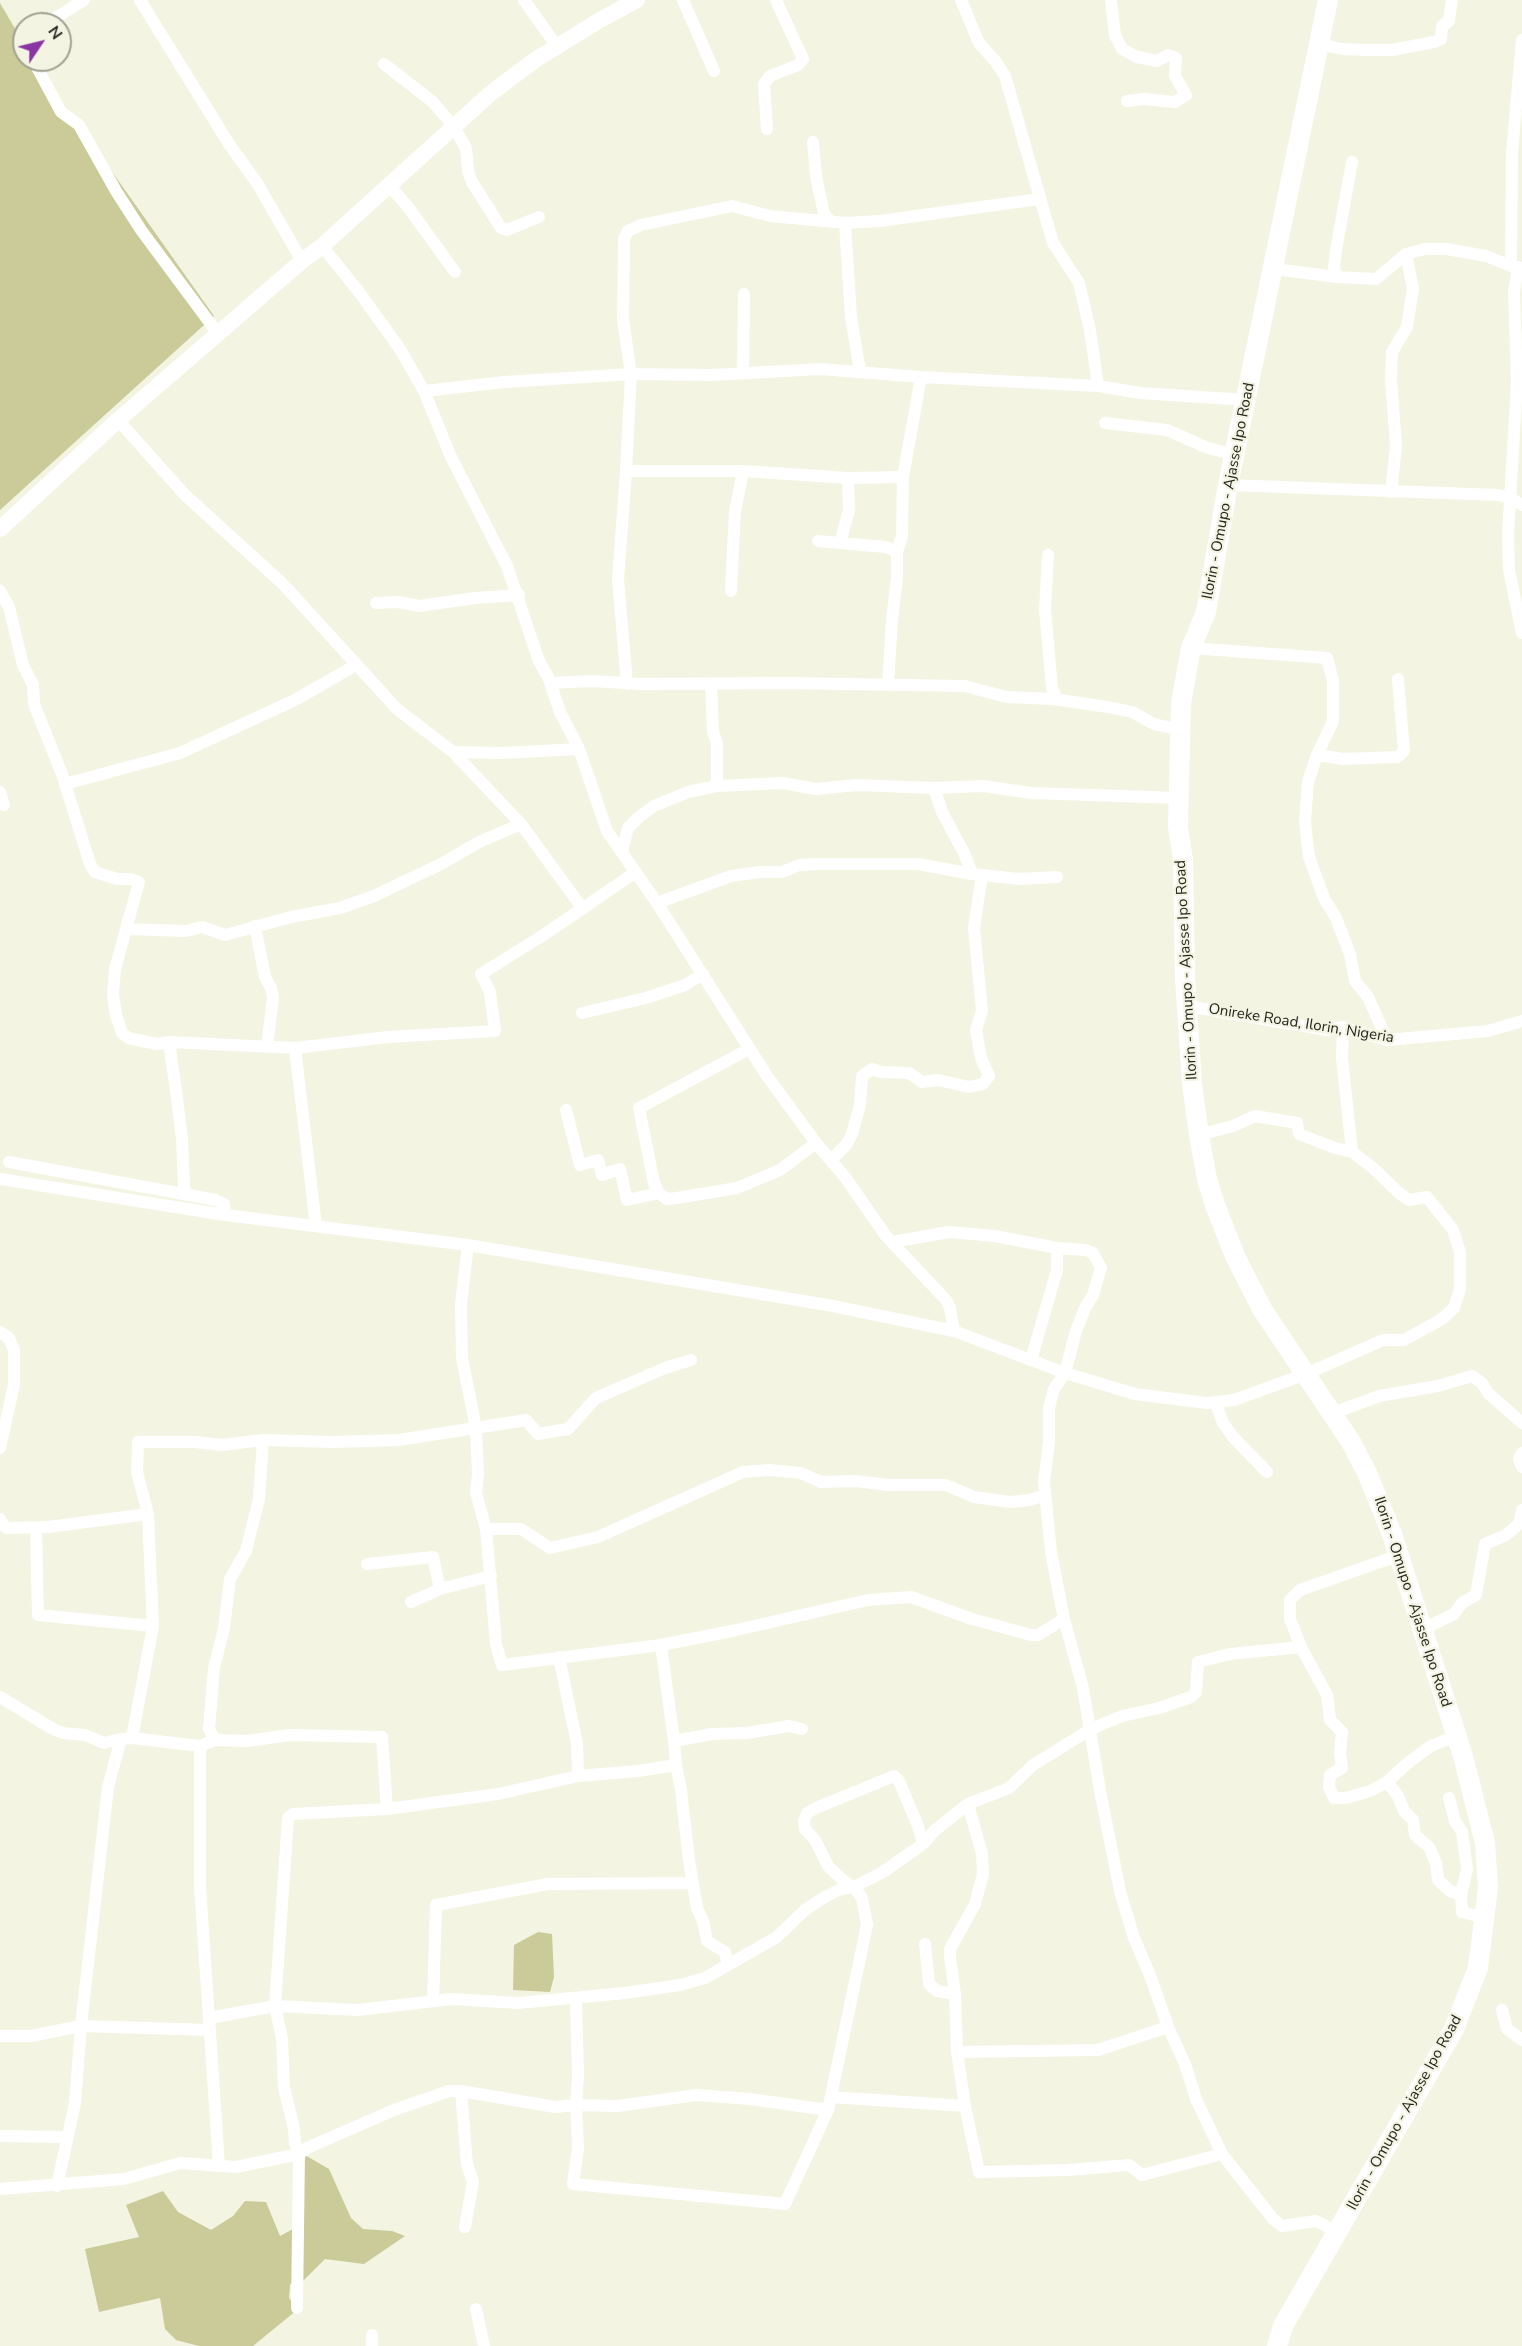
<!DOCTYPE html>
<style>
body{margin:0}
#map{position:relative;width:1522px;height:2346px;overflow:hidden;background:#f3f4e2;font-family:"Nunito Sans",sans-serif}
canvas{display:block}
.north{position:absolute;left:12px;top:12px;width:60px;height:60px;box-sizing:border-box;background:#f3f4e2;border:2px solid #a1a294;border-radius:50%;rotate:55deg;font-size:16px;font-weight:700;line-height:24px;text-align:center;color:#26261f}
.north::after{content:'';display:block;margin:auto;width:21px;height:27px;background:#8936a4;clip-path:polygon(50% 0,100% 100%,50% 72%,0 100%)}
</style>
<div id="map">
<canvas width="1522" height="2346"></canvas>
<div class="north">N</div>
</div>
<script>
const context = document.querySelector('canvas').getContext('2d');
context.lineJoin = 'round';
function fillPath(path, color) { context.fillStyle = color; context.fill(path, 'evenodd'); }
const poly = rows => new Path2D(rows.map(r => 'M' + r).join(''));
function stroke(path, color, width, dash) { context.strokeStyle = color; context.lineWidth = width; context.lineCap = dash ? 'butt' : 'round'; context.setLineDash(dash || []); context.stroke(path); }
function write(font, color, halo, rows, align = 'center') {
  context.font = font + ' "Nunito Sans",sans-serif'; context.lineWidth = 4.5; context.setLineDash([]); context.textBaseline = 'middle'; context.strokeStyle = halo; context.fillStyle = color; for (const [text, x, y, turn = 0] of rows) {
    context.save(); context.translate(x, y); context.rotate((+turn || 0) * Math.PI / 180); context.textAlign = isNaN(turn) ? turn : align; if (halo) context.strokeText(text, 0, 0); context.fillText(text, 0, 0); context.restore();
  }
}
fillPath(poly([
 [0,3,24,44,24,60,33,60,63,114,79,125,214,316,0,510],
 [538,1932,552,1934,554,1977,550,1992,513,1990,514,1945],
 [303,2154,329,2169,351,2218,363,2229,392,2231,405,2236,364,2264,325,2259,302,2282,290,2284,289,2298,297,2310,253,2346,199,2346,176,2340,165,2329,160,2298,99,2312,85,2249,139,2237,126,2205,163,2191,178,2212,211,2230,233,2216,245,2201,266,2202,280,2236,295,2228]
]), '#cacb99');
stroke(poly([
 [140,0,229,144,257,183,302,261],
 [524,0,558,48],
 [683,0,714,71],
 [961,0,979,43,996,62,1005,76,1053,243,1079,283,1090,330,1098,386],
 [1111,0,1115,35,1122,49,1137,57,1157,61,1168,55,1176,58,1175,76,1186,95,1175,102,1144,99,1127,101],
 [46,24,84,0],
 [24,39,22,40,24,44],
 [1319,44,1342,49,1367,50,1392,50,1434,42,1441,39,1442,26,1449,21,1452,0],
 [33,60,61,112,79,125,116,191,141,230,213,327,220,333],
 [384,64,433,102,454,127,466,148,468,171,472,182,501,228,507,230,539,217],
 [767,129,764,84,770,76,798,65,803,59,776,0],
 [813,142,816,176,824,214,830,221],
 [389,185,408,207,455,272],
 [845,223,851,317,860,371],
 [322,246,359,292,400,349,424,391,451,457,507,566,539,661,549,679,560,712,579,749,607,831,657,903,767,1076,816,1143,845,1177,886,1236,946,1300,950,1308,954,1331],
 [1511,266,1512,153,1522,40],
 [1518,267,1514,292,1517,382,1508,535,1509,570,1522,633],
 [1274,269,1337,277,1376,279,1406,254,1425,249,1447,249,1486,256,1511,266,1522,268],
 [1337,277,1334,268,1336,250,1352,162],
 [743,373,744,294],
 [424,391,505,382,631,374,713,375,820,369,921,377,1098,386,1140,393,1246,400],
 [118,420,185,495,283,584,397,709,453,752,521,824,583,909],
 [1105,423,1167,430,1208,448,1235,455],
 [626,471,743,471,848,478,903,477],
 [848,478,849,510,840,543,886,547,897,552],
 [1228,485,1498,495,1511,498,1522,505],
 [1391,492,1396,446,1391,379,1392,352,1407,327,1413,288,1406,254],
 [818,541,840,543],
 [1048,555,1045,610,1052,688,1057,699],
 [0,591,9,607,23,665,33,685,34,704,62,774,90,864,95,872,117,879,131,879,139,882,115,969,113,995,116,1015,122,1033,128,1038,157,1044,169,1042,295,1048,388,1037,495,1031,490,992,481,974,542,936,636,872],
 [731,591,735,511,743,471],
 [376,603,399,602,419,606,475,598,519,595],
 [1191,648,1327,658,1333,681,1333,721,1317,755,1308,782,1305,822,1309,857,1324,898,1336,918,1350,954,1355,981,1368,997,1387,1040],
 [550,683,592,681,640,684,785,683,965,686,1006,697,1053,699,1108,707,1132,712,1154,724,1181,730],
 [627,684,618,580,626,471,631,374,623,320,624,239,628,231,641,225,732,206,770,216,845,223,880,221,1039,199],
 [711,684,713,732,717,743,717,786],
 [888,684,892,620,897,577,897,552,902,536,903,477,921,377],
 [453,752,502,753,579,749],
 [1317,755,1343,759,1397,757,1400,755,1404,751,1398,679],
 [65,784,180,753,295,700,356,665],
 [934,788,942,812,964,853,972,874],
 [0,792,4,805],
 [622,851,628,828,639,817,654,806,688,792,717,786,783,783,816,789,856,785,934,788,983,786,1031,793,1179,798],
 [657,903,731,876,760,872,782,872,799,865,818,864,918,864,972,874,1019,879,1057,877],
 [255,926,265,977,271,988,273,998,267,1047],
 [126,929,186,931,202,927,225,935,291,917,340,908,374,896,441,864,479,842,521,824],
 [1187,1006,1327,1030,1343,1027,1387,1040,1488,1031,1522,1021],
 [582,1013,646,998,685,985,703,974],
 [1343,1027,1342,1058,1352,1152],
 [169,1042,177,1098,182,1139,184,1187,186,1193],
 [295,1048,316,1226],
 [749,1049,639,1108,654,1183,659,1193,667,1199,677,1198,737,1188,780,1170,816,1143],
 [566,1110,580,1165,598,1160,602,1175,620,1169,627,1200,659,1193],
 [831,1160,846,1145,852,1134,860,1105,862,1076,872,1069,881,1072,909,1073,922,1082,938,1080,969,1087,983,1084,989,1076,981,1058,976,1030,982,1010,974,928,982,875],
 [9,1162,216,1200,224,1204,225,1215],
 [0,1179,225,1215,468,1245,833,1306,954,1331,1065,1373,1135,1394,1207,1403,1234,1400,1306,1374,1383,1340,1404,1340,1442,1319,1454,1308,1460,1289,1460,1252,1453,1230,1427,1197,1409,1200,1399,1193,1371,1166,1352,1152,1335,1148,1299,1134,1297,1123,1255,1116,1233,1126,1199,1135],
 [892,1242,949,1232,995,1236,1057,1248,1057,1270,1031,1360],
 [468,1245,461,1304,462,1358,476,1428,478,1474,476,1493,486,1529,496,1644,502,1665,661,1645,732,1631,868,1600,911,1597,972,1619,1031,1635,1038,1635,1064,1619],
 [1057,1248,1086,1250,1093,1253,1101,1268,1093,1295,1086,1306,1076,1331,1065,1373,1054,1389,1049,1408,1049,1442,1044,1482,1051,1552,1064,1619,1083,1688,1101,1796,1120,1891,1134,1938,1150,1975,1168,2027,1185,2064,1196,2099,1222,2154,1273,2219,1282,2226,1316,2221,1338,2232],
 [0,1332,9,1338,14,1350,14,1385,0,1448],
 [1216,1404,1223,1423,1233,1437,1267,1472],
 [1333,1413,1379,1396,1438,1386,1472,1376,1482,1383,1488,1393,1522,1423],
 [1522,1453,1519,1459,1522,1467],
 [0,1519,6,1528,48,1527,148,1514,137,1472,138,1442,195,1442,222,1445,263,1440,333,1442,399,1440,526,1420,538,1434,568,1429,596,1398,665,1368,691,1360],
 [36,1528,38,1615,153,1626],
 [486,1529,521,1529,550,1548,598,1537,743,1472,769,1470,801,1473,821,1482,855,1481,889,1485,946,1485,974,1497,1010,1502,1030,1500,1045,1495],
 [1397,1556,1300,1590,1290,1600,1290,1619,1301,1647,1327,1695,1330,1720,1342,1732,1340,1753,1342,1768,1330,1775,1329,1787,1334,1798,1346,1798,1370,1791,1387,1782,1409,1762,1431,1746,1456,1736],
 [367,1564,433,1557,440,1589],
 [411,1602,440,1589,491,1576],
 [1421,1630,1454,1614,1462,1603,1476,1595,1485,1544,1506,1535,1519,1524,1522,1510],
 [661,1645,674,1741,676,1765,681,1790,689,1860,697,1908,703,1921,707,1941,725,1952,728,1965],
 [559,1657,577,1744,578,1776,638,1771,676,1765],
 [0,1697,53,1729,63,1733,85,1735,104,1743,121,1739],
 [132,1738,153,1626,148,1514],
 [215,1740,209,1729,214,1668,224,1628,230,1579,246,1551,259,1499,263,1440],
 [674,1741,712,1734,747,1733,789,1726,802,1729],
 [200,1746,200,1886,219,2165],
 [1387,1782,1398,1796,1404,1811,1413,1820,1415,1835,1429,1847,1436,1863,1438,1880,1450,1891,1461,1895],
 [1449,1798,1455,1821,1462,1832,1467,1869,1461,1895,1462,1912,1485,1918],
 [968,1804,982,1854,983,1874,975,1904,950,1949,950,1957,955,1994,957,2052,965,2106,979,2172,1068,2170,1129,2165,1142,2175,1222,2154],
 [387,1809,498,1794,578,1776],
 [925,1944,929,1984,937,1991,955,1994],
 [433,2001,436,1905,548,1884,692,1883],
 [1502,2010,1507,2029,1522,2040],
 [209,2018,275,2006,358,2010,452,1999,518,2003,625,1993,680,1985,705,1978,777,1937,806,1909,825,1897,841,1889,854,1887,883,1872,923,1844,934,1831,968,1804,1009,1788,1033,1765,1091,1729,1122,1716,1159,1708,1191,1697,1196,1692,1198,1662,1230,1654,1301,1647],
 [0,2036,31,2036,81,2026,210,2030],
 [957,2052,1098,2050,1168,2027],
 [831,2097,965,2106],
 [828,2110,750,2099,696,2095,618,2106,576,2105,578,2148,573,2184,785,2204,828,2110,867,1925,862,1898,854,1887,845,1882,828,1866,815,1840,805,1829,804,1821,807,1813,816,1808,894,1776,899,1781,918,1826,923,1844],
 [0,2136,68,2137],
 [57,2186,75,2103,81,2026,108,1787,121,1739,132,1738,200,1746,215,1740,247,1741,290,1735,382,1737,387,1809,293,1814,288,1818,275,2006,282,2039,284,2087,294,2129,295,2143,299,2154,297,2308],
 [0,2189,124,2179,180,2163,236,2167,299,2154,307,2148,394,2110,449,2091,461,2091],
 [465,2227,473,2182,467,2164,461,2091,555,2107,576,2105,578,2077,576,1998],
 [476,2309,484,2346],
 [372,2335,372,2346]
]), '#fff', 12);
stroke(poly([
 [0,529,118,420,302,261,322,246,491,93,535,60,600,20,637,0]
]), '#fff', 16);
stroke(poly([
 [1277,2346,1283,2326,1454,2029,1478,1968,1488,1888,1485,1843,1463,1756,1392,1534,1367,1473,1351,1442,1262,1309,1235,1256,1215,1205,1207,1179,1199,1135,1192,1083,1185,979,1183,860,1178,827,1181,703,1191,648,1206,612,1228,485,1328,0]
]), '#fff', 20);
write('15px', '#26261f', '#f3f4e2', [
 ["Ilorin - Omupo - Ajasse Ipo Road",1229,491,-79],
 ["Ilorin - Omupo - Ajasse Ipo Road",1187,970,-93],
 ["Onireke Road, Ilorin, Nigeria",1301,1024,9],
 ["Ilorin - Omupo - Ajasse Ipo Road",1412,1602,72],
 ["Ilorin - Omupo - Ajasse Ipo Road",1405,2113,-61]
]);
</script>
